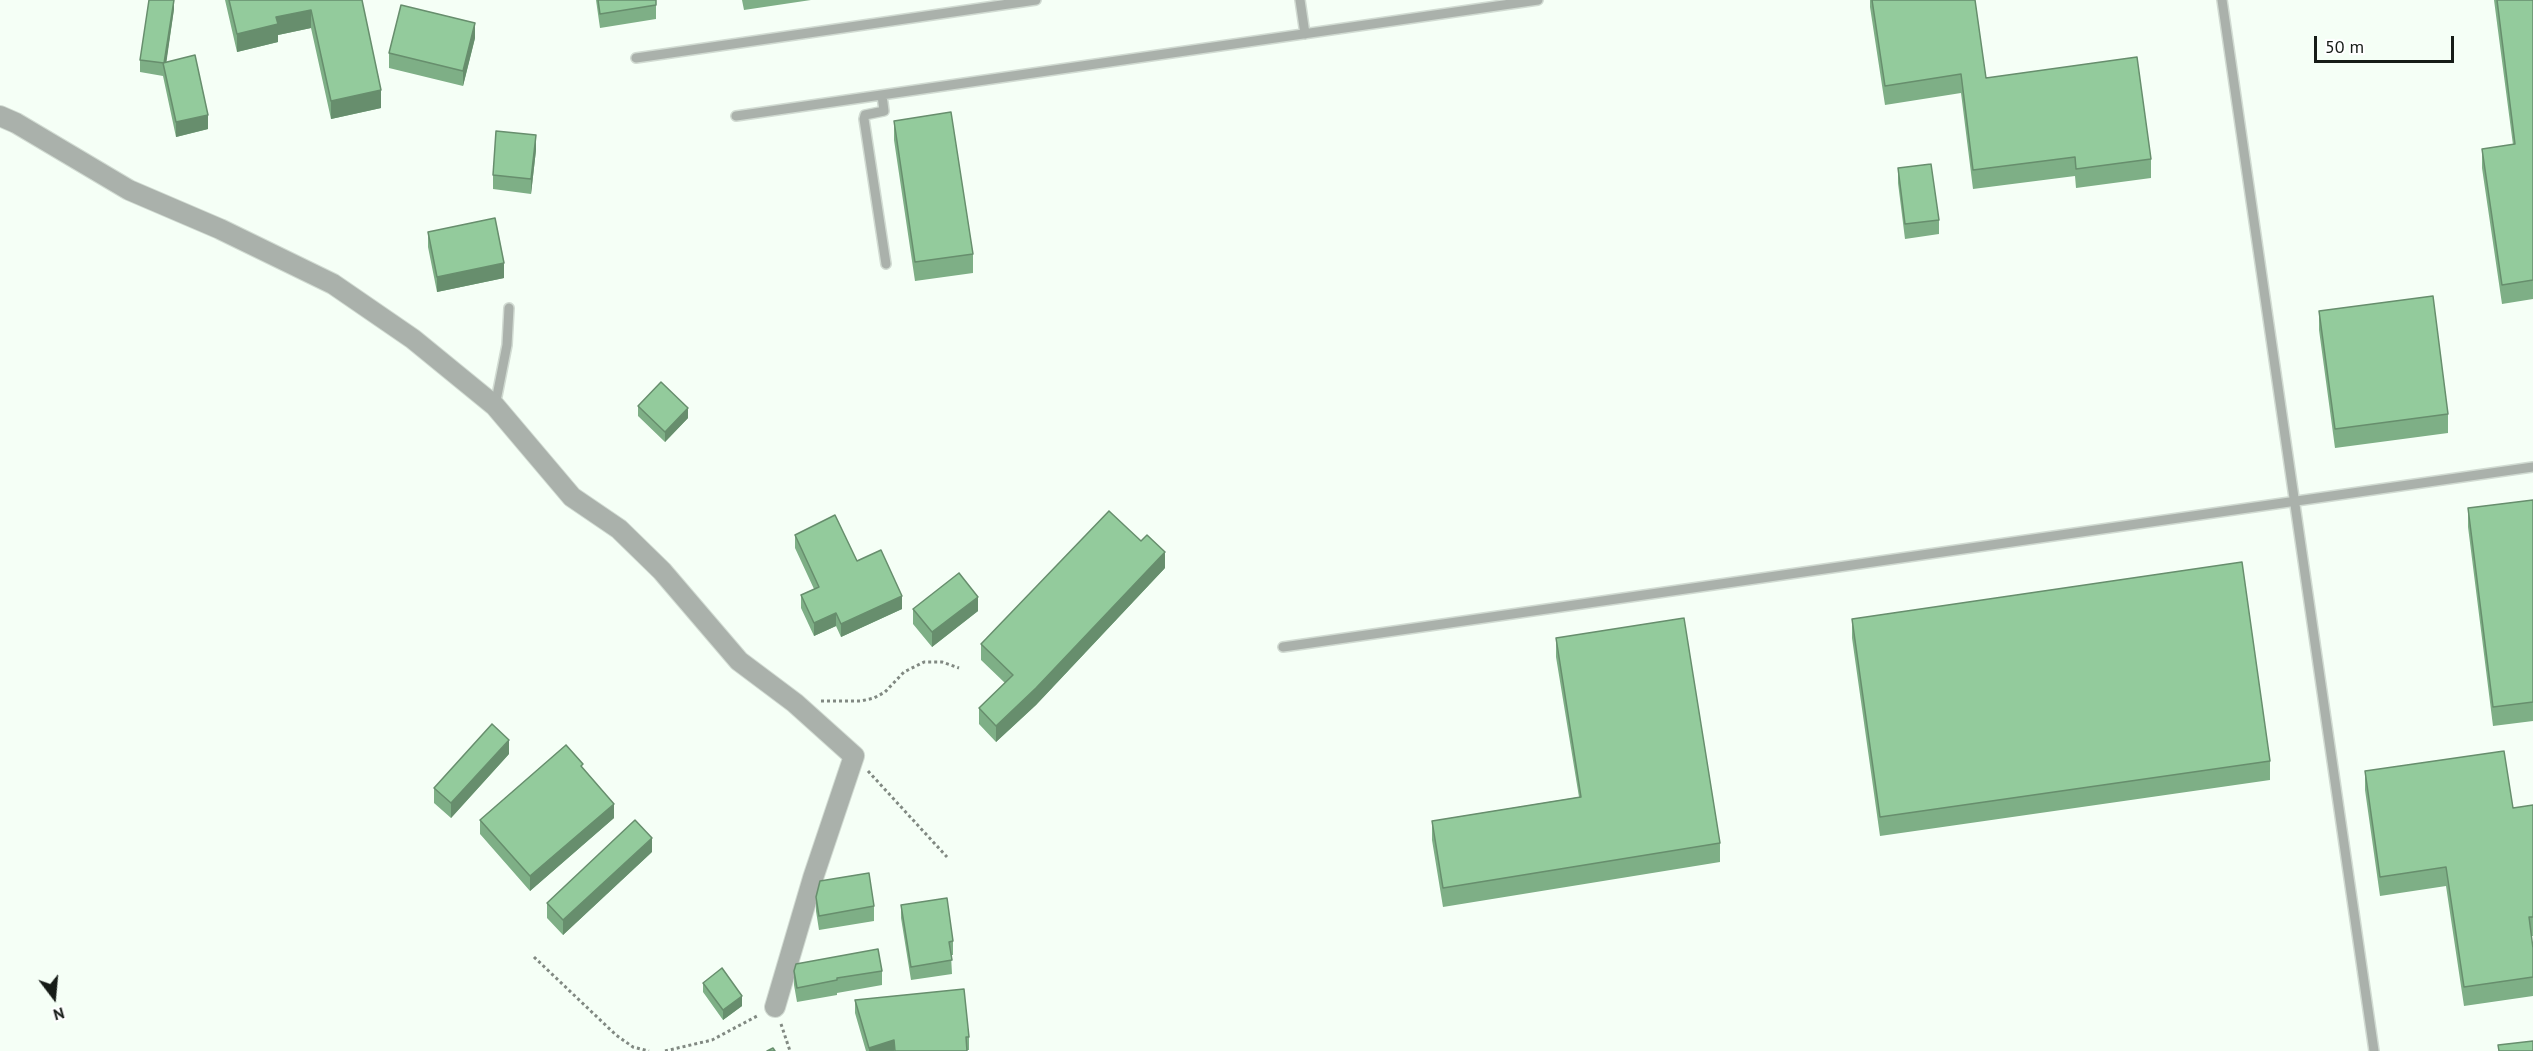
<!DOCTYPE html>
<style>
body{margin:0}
#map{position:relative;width:2533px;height:1051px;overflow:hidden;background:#f5fff6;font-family:"PT Sans",sans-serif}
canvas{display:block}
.north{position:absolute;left:24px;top:967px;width:60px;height:60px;-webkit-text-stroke:4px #fff;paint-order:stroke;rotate:164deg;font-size:16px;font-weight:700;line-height:24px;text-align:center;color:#161c17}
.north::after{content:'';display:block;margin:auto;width:21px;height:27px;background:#161c17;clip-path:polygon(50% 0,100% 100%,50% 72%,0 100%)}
.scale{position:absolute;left:2314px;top:36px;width:140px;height:27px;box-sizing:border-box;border:3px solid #161c17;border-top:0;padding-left:8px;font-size:18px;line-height:21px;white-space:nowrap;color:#161c17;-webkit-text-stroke:4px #fff;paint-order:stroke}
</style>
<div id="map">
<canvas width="2533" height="1051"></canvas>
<div class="north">N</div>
<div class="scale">50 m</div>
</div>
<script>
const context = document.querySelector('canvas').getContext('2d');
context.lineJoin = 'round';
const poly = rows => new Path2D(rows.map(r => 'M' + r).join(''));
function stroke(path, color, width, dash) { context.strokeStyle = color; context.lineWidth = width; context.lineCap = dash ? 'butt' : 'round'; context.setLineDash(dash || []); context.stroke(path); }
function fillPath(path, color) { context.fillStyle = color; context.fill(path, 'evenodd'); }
const service = poly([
 [1300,0,1305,34],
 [2222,0,2374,1051],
 [636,58,1036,0],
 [882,95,884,111,865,115,864,119,886,264],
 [736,116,1538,0],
 [495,406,507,345,509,308],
 [1283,647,2533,467]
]);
const minor = poly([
 [0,116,16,123,129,190,220,229,333,284,413,339,495,406,572,497,619,529,662,571,739,661,795,703,854,756,813,878,775,1007]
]);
stroke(service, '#d1dbd2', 12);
stroke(minor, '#d1dbd2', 22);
stroke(poly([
 [821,701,861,701,874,698,885,692,904,672,924,662,942,662,959,668],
 [868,771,947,857],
 [534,957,616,1035,633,1047,649,1051],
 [781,1024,790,1051],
 [665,1051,712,1040,759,1015]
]), '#818982', 3, [3, 3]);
stroke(service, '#aab1ab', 9);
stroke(minor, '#aab1ab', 20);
fillPath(poly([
 [174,0,174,9,166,62,208,129,176,137,163,76,140,72,140,60],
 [225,0,362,0,381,108,331,119,311,28,278,35,278,42,237,52],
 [596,0,656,0,656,19,600,28],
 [742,0,811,0,744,10],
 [1870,0,1975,0,1986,78,2151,159,2151,178,2076,188,2075,176,1973,189,1961,93,1885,105,1870,7],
 [2494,0,2533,0,2533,299,2502,304,2482,168,2482,149,2513,145],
 [475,38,463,86,389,68,389,53],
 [894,121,973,254,973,273,915,281,894,140],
 [536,150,531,194,493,189,493,175],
 [1898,168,1939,220,1939,234,1905,239,1898,183],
 [428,232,504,278,437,292,428,247],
 [2319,311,2448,414,2448,433,2335,448,2319,330],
 [638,406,688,418,665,442,638,416],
 [2533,500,2533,721,2493,726,2468,527,2468,508],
 [795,535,857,561,902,609,841,637,836,626,814,636,801,608,801,595,814,589,795,548],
 [1165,568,1036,705,996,742,979,724,979,708,1005,683,981,660,981,644],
 [913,609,978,611,932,647,913,624],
 [1852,619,2270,761,2270,780,1880,836,1852,638],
 [1556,638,1720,843,1720,862,1443,907,1432,840,1432,821,1579,797,1556,657],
 [509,754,451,818,434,803,434,788],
 [583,768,614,818,530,891,480,834,480,820],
 [2365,771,2513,808,2533,805,2533,936,2531,936,2533,948,2533,996,2464,1006,2446,886,2380,896,2365,790],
 [652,852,563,935,547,918,547,903],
 [816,897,874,906,874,921,819,930,816,911],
 [901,905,953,941,953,955,951,955,952,974,911,980,901,918],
 [794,971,882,971,882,985,837,993,837,995,797,1002,794,985],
 [703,983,742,1006,723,1020,703,992],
 [855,1000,969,1037,969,1050,967,1050,967,1051,866,1051,855,1013]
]), '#7eaf86');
fillPath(poly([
 [174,0,174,9,165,72,164,63],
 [311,10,311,28,278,35,278,42,237,52,237,34,276,17],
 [475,23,475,38,463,86,463,71],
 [381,90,381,108,331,119,331,101],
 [208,115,208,129,176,137,176,122],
 [536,135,536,150,531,194,531,179],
 [504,263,504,278,437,292,437,277],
 [688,408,688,418,665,442,665,432],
 [1165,552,1165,568,1036,705,996,742,996,726],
 [902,596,902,609,841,637,841,624],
 [978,597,978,611,932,647,932,632],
 [836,613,836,626,814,636,814,623],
 [509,740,509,754,451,818,451,803],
 [614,804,614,818,530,891,530,876],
 [652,838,652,852,563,935,563,920],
 [742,996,742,1006,723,1020,723,1010],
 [894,1040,894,1051,869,1051,869,1048]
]), '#678e6d');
const building = poly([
 [149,0,174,0,164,63,140,60,149,0],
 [229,0,362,0,381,90,331,101,311,10,276,17,278,24,237,34,229,0],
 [598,0,656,0,656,5,600,14,598,0],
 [1872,0,1975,0,1986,78,2137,57,2151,159,2076,169,2075,157,1973,170,1961,74,1885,86,1872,0],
 [2497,0,2533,0,2533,280,2502,285,2482,149,2515,144,2497,0],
 [401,5,475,23,463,71,389,53,401,5],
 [195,55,208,115,176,122,163,63,195,55],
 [951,112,973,254,915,262,894,121,951,112],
 [496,131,536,135,531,179,493,175,496,131],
 [1931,164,1939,220,1905,224,1898,168,1931,164],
 [495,218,504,263,437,277,428,232,495,218],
 [2433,296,2448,414,2335,429,2319,311,2433,296],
 [661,382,688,408,665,432,638,406,661,382],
 [2533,500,2533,702,2493,707,2468,508,2533,500],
 [1109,511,1141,541,1147,535,1165,552,1036,688,996,726,979,708,1013,675,981,644,1109,511],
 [835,515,857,561,881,550,902,596,841,624,836,613,814,623,801,595,819,587,795,535,835,515],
 [2242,562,2270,761,1880,817,1852,619,2242,562],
 [959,573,978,597,932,632,913,609,959,573],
 [1684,618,1720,843,1443,888,1432,821,1581,797,1556,638,1684,618],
 [492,724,509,740,451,803,434,788,492,724],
 [566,745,583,764,581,766,614,804,530,876,480,820,566,745],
 [2504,751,2513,808,2533,805,2533,917,2529,917,2533,948,2533,977,2464,987,2446,867,2380,877,2365,771,2504,751],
 [635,820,652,838,563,920,547,903,635,820],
 [869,873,874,906,819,916,816,897,820,881,869,873],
 [947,898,953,941,949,942,952,960,911,967,901,905,947,898],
 [878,949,882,971,837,978,837,980,797,988,794,971,796,964,878,949],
 [722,968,742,996,723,1010,703,983,722,968],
 [964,989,969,1037,966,1037,967,1051,895,1051,894,1040,869,1048,855,1000,964,989],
 [2533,1041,2533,1051,2499,1051,2498,1045,2533,1041],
 [773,1048,775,1051,767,1051,773,1048]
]);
fillPath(building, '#93cb9c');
stroke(building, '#678e6d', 1.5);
</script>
